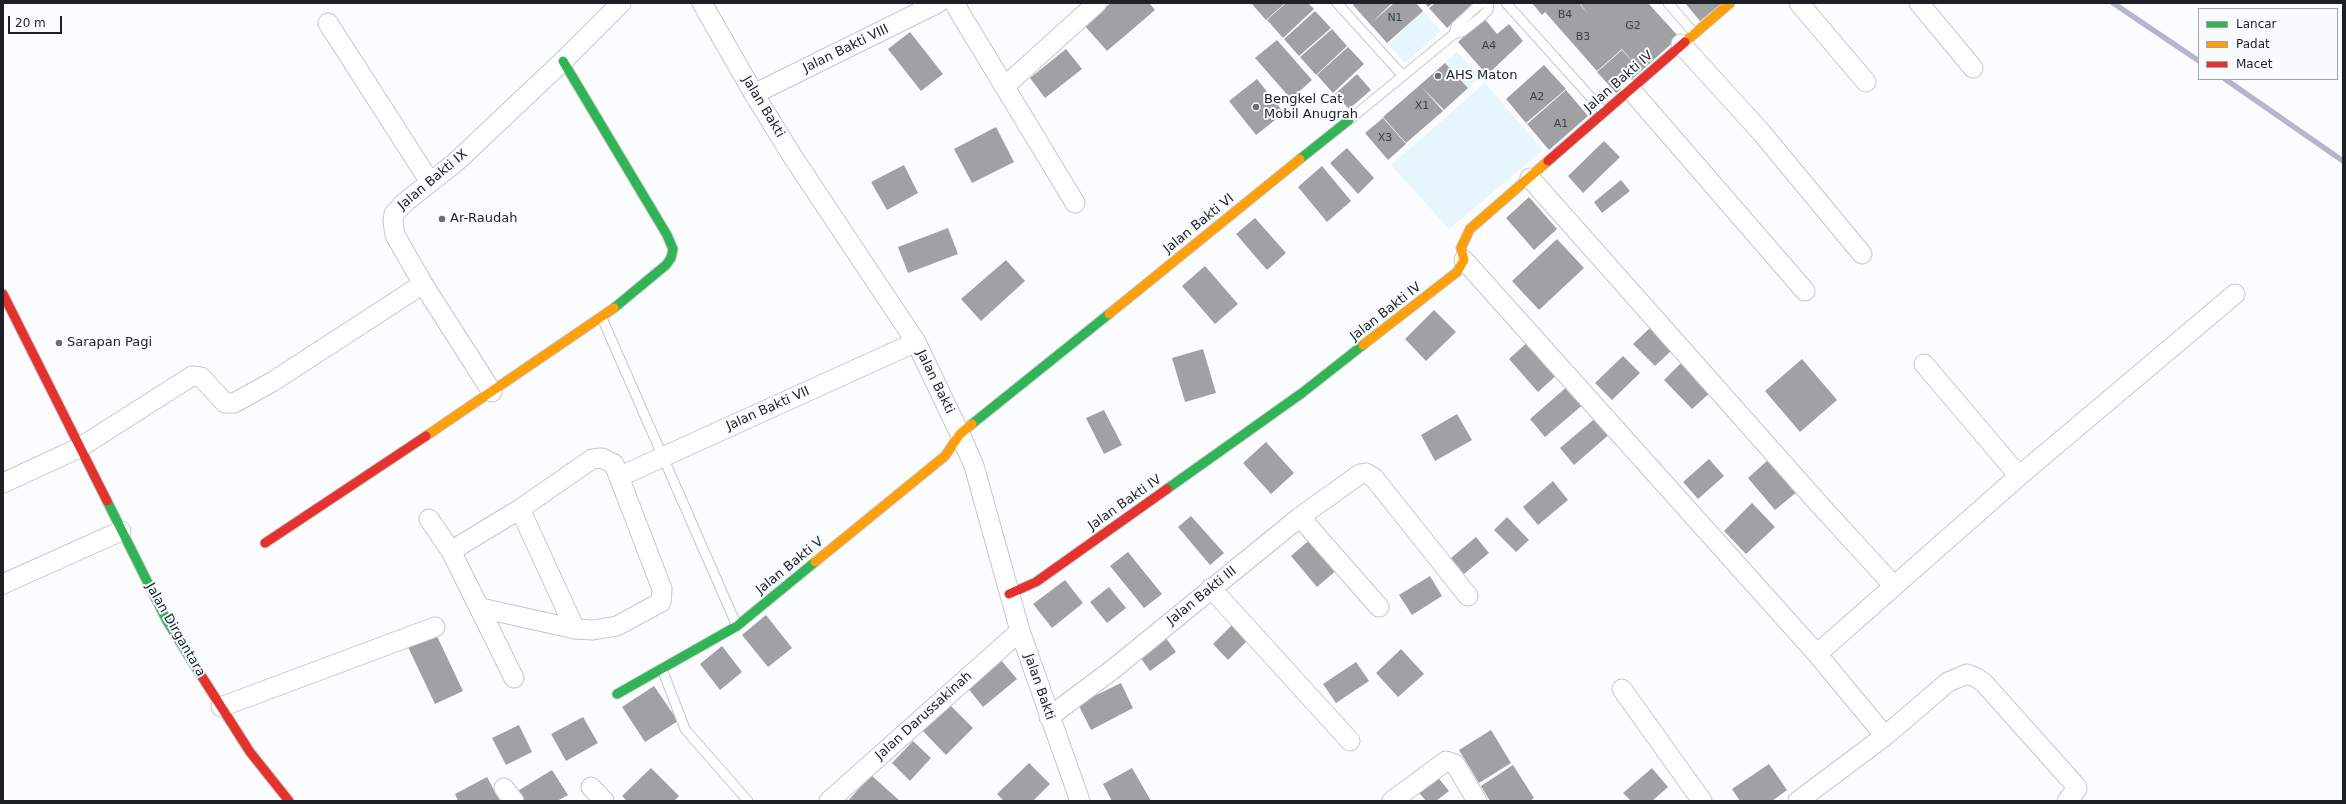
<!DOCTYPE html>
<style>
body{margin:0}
#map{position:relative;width:2346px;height:804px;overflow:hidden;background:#fafcfd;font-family:"DejaVu Sans",sans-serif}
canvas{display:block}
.frame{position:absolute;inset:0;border:4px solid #1b2125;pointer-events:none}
.legend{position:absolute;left:2198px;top:8px;width:140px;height:72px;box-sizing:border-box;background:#f9fcfe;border:1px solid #a0a4a7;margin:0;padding:5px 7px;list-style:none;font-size:12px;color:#1b2125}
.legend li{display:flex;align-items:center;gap:8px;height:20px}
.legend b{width:20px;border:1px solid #a0a4a7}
.scale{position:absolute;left:8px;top:16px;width:54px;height:18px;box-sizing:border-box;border:2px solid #1b2125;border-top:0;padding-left:5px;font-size:12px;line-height:14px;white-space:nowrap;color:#1b2125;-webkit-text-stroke:3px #f9fcfe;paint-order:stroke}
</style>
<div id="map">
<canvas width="2346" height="804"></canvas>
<div class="frame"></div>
<ul class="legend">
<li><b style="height:5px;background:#30b455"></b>Lancar</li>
<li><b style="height:5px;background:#ff9f0a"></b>Padat</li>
<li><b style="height:5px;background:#e5322d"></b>Macet</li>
</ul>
<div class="scale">20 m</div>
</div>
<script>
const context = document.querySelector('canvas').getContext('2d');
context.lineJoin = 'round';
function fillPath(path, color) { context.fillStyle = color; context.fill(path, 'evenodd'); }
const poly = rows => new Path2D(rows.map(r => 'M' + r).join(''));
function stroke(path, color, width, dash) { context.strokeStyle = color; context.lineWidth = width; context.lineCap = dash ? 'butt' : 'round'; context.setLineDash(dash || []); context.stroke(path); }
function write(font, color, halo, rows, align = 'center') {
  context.font = font + ' "DejaVu Sans",sans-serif'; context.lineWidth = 4; context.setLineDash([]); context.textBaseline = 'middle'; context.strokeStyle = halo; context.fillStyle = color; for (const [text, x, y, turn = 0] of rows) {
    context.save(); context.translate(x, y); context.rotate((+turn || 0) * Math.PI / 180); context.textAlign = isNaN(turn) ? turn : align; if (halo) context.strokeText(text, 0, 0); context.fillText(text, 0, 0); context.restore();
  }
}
fillPath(poly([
 [1423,11,1441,31,1405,63,1388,44],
 [1457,52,1480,77,1469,88,1445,62],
 [1485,83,1543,150,1449,229,1391,165]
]), '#e7f5fe');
stroke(poly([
 [2113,3,2199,61],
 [2225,79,2343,161]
]), '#b3b7cc', 5.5);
fillPath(poly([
 [1111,3,1149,3,1155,10,1107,51,1084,25],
 [1251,3,1285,3,1266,20],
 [1286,3,1308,3,1314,9,1283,38,1267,20],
 [1355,3,1392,3,1370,24,1353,5],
 [1394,3,1416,3,1423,11,1387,43,1370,24],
 [1425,3,1433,3,1428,7],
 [1435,3,1474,3,1447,28,1429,8],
 [1532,3,1579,3,1589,15,1580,3,1648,3,1679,37,1641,71,1622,49,1597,71,1545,12,1542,15],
 [1685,3,1722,3,1700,21],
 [1315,11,1331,28,1299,56,1284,39],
 [1484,18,1497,34,1509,24,1523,41,1487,75,1458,42],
 [1332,29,1347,46,1316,75,1300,57],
 [910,32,943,74,921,91,888,49],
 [1277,40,1312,80,1291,99,1255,58],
 [1348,47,1364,64,1333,93,1317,75],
 [1066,49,1082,69,1045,98,1030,78],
 [1622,50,1641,71,1616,93,1597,72],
 [1445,63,1468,88,1444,110,1420,85],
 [1544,65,1566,89,1526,123,1506,99],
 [1357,74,1371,90,1349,109,1335,94],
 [1257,79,1284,113,1256,135,1229,101],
 [1420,85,1443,111,1406,143,1383,117],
 [1566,90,1588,116,1549,150,1527,124],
 [1383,118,1406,144,1388,160,1365,133],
 [996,127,1014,162,972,183,954,149],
 [1604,141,1620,157,1583,193,1568,176],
 [1347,148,1374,178,1358,194,1330,163],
 [904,165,918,193,887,210,871,182],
 [1322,166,1351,201,1327,222,1298,187],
 [1621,180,1630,191,1602,213,1594,202],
 [1529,197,1557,229,1534,250,1506,218],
 [1255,218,1286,253,1267,270,1236,234],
 [948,228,958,254,908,273,898,247],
 [1557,239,1584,268,1539,310,1512,281],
 [1006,260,1025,281,981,321,961,299],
 [1205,266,1238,304,1215,324,1182,286],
 [1434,310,1456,332,1426,361,1405,339],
 [1651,327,1672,350,1655,366,1633,344],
 [1531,339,1560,372,1538,392,1509,359],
 [1203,349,1216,393,1185,402,1172,358],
 [1623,356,1640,373,1612,400,1595,383],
 [1802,359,1837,400,1800,432,1765,391],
 [1683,361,1712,391,1692,409,1664,380],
 [1569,385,1585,403,1545,437,1530,419],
 [1104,410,1122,445,1104,454,1086,418],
 [1457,414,1472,440,1435,461,1421,435],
 [1598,416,1611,433,1574,465,1560,448],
 [1266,442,1294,473,1271,494,1243,463],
 [1709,459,1724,476,1698,499,1683,482],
 [1769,459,1798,491,1775,510,1748,478],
 [1553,481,1568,500,1538,525,1523,507],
 [1752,503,1775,527,1746,554,1724,531],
 [1191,516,1224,553,1210,565,1178,527],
 [1507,517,1529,540,1516,552,1494,530],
 [1313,537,1339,568,1317,587,1291,556],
 [1476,537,1489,553,1464,574,1451,558],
 [1128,552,1162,594,1144,608,1110,566],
 [1430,576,1442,596,1412,615,1399,595],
 [1065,580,1083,603,1052,628,1033,604],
 [1109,587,1126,608,1107,623,1090,602],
 [766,615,792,648,768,667,742,635],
 [1234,623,1249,639,1228,660,1213,644],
 [436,634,463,691,435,704,408,647],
 [1163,634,1176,652,1150,671,1137,653],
 [722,646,742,672,720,690,700,664],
 [1401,649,1424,674,1398,697,1376,673],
 [1000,659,1017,679,983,707,967,687],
 [1356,662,1369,681,1336,703,1323,684],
 [1121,683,1133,708,1091,730,1078,704],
 [654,686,678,721,645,742,622,707],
 [946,701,973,728,946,755,919,727],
 [583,717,598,743,566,761,551,734],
 [519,725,532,752,506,765,492,738],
 [1491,730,1511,763,1479,783,1459,750],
 [913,741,931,758,910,781,892,763],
 [1029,763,1050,784,1033,801,1004,801,997,794],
 [1769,764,1787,790,1772,801,1740,801,1732,789],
 [1513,765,1534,798,1530,801,1490,801,1481,786],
 [651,768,679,796,674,801,627,801,622,796],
 [1132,768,1151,801,1112,801,1103,784],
 [1652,768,1668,787,1652,801,1631,801,1623,793],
 [552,770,568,795,557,801,521,801,516,792],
 [1435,774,1449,791,1436,801,1426,801,1416,789],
 [871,775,900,801,848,801],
 [487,777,500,801,458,801,455,794]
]), '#9fa1a4');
const lane = poly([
 [1337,3,1403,76],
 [1506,3,1604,112],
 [1668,3,1694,33],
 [1454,34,1456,26,1468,15,1481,3,1489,3],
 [1349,120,1454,34,1462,32,1481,17,1488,10,1489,3],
 [602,318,737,626],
 [662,669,685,729,748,801]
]);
const street = poly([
 [702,3,754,94,791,154,916,342,960,434,974,466,1020,631,1080,801],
 [954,3,1075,203],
 [1799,3,1866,82],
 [1919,3,1973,68],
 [328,23,430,182],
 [1681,44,1761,132,1862,254],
 [1005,86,1097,3],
 [1630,89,1805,291],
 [754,94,938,3],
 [1530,178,1819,504,1894,586],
 [1464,260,1817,654],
 [492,392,423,284,395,235,393,221,394,214,404,203,456,162,563,61,621,3],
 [621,476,916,342],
 [2019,476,2235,294],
 [3,483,79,448,192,376,201,377,225,403,234,403,272,382,423,284],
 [520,509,575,629],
 [1300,517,1379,607],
 [429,519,451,551,514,678],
 [451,551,520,509,592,459,602,458,614,464,662,589,661,602,617,626,593,630,575,629,481,608],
 [3,584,121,531],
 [1211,588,1350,741],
 [1622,689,1702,801],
 [221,707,435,627],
 [1049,717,1112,670,1300,517,1360,474,1366,473,1374,478,1468,596],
 [1885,736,1817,654,2019,476,1924,364],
 [591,787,604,801],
 [504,788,514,801],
 [829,801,1020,631],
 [1392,801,1446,761,1455,764,1477,801],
 [1798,801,1885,736,1948,682,1967,674,1977,678,1984,683,2076,786,2077,789,2067,801]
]);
const fast = poly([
 [563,61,667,235,673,249,671,258,666,265,614,308],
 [1300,159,1349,120],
 [972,424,1109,314],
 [1167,489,1302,393,1363,345],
 [107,501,167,621,197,669],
 [617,694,737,626,815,562]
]);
const slow = poly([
 [1685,42,1730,3],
 [1109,314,1300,159],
 [1363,345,1457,272,1464,260,1461,248,1470,229,1548,161],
 [426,436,614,308],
 [815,562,945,456,960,434,972,424]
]);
const jam = poly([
 [1548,161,1685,42],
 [3,294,107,501],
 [265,543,426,436],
 [1009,594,1036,582,1167,489],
 [197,669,250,752,289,801]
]);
stroke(lane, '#c5c8cb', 11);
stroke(street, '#c5c8cb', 21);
stroke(fast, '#c5c8cb', 11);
stroke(slow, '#c5c8cb', 11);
stroke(jam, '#c5c8cb', 11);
stroke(lane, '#feffff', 9);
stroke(street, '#feffff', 19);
stroke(fast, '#30b455', 9);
stroke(slow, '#ff9f0a', 9);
stroke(jam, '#e5322d', 9);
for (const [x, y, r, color] of [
 [1438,76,4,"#696e71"],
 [1256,107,4,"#696e71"],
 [442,219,4,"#696e71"],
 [59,343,4,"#696e71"]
]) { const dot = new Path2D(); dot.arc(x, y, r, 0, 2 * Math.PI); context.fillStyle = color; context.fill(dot); stroke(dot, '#f9fcfe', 1.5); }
write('11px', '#3c4145', null, [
 ["B4",1565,15],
 ["N1",1395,18],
 ["G2",1633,26],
 ["B3",1583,37],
 ["A4",1489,46],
 ["A2",1537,97],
 ["X1",1422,106],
 ["A1",1561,124],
 ["X3",1385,138]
]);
write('13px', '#1b2125', '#f9fcfe', [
 ["Jalan Bakti VIII",846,49,-26],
 ["Jalan Bakti IV",1619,82,-41],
 ["Jalan Bakti",763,107,59],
 ["Jalan Bakti IX",433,180,-40],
 ["Jalan Bakti VI",1199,224,-39],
 ["Jalan Bakti IV",1386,312,-38],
 ["Jalan Bakti",935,382,64],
 ["Jalan Bakti VII",768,409,-24],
 ["Jalan Bakti IV",1125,503,-35],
 ["Jalan Bakti V",790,566,-39],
 ["Jalan Bakti III",1202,596,-39],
 ["Jalan Dirgantara",175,630,60],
 ["Jalan Bakti",1039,687,71],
 ["Jalan Darussakinah",924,716,-42]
]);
write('13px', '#1b2125', '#f9fcfe', [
 ["AHS Maton",1446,76],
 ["Bengkel Cat",1264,100],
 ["Mobil Anugrah",1264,115],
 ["Ar-Raudah",450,219],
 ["Sarapan Pagi",67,343]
], 'left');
</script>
